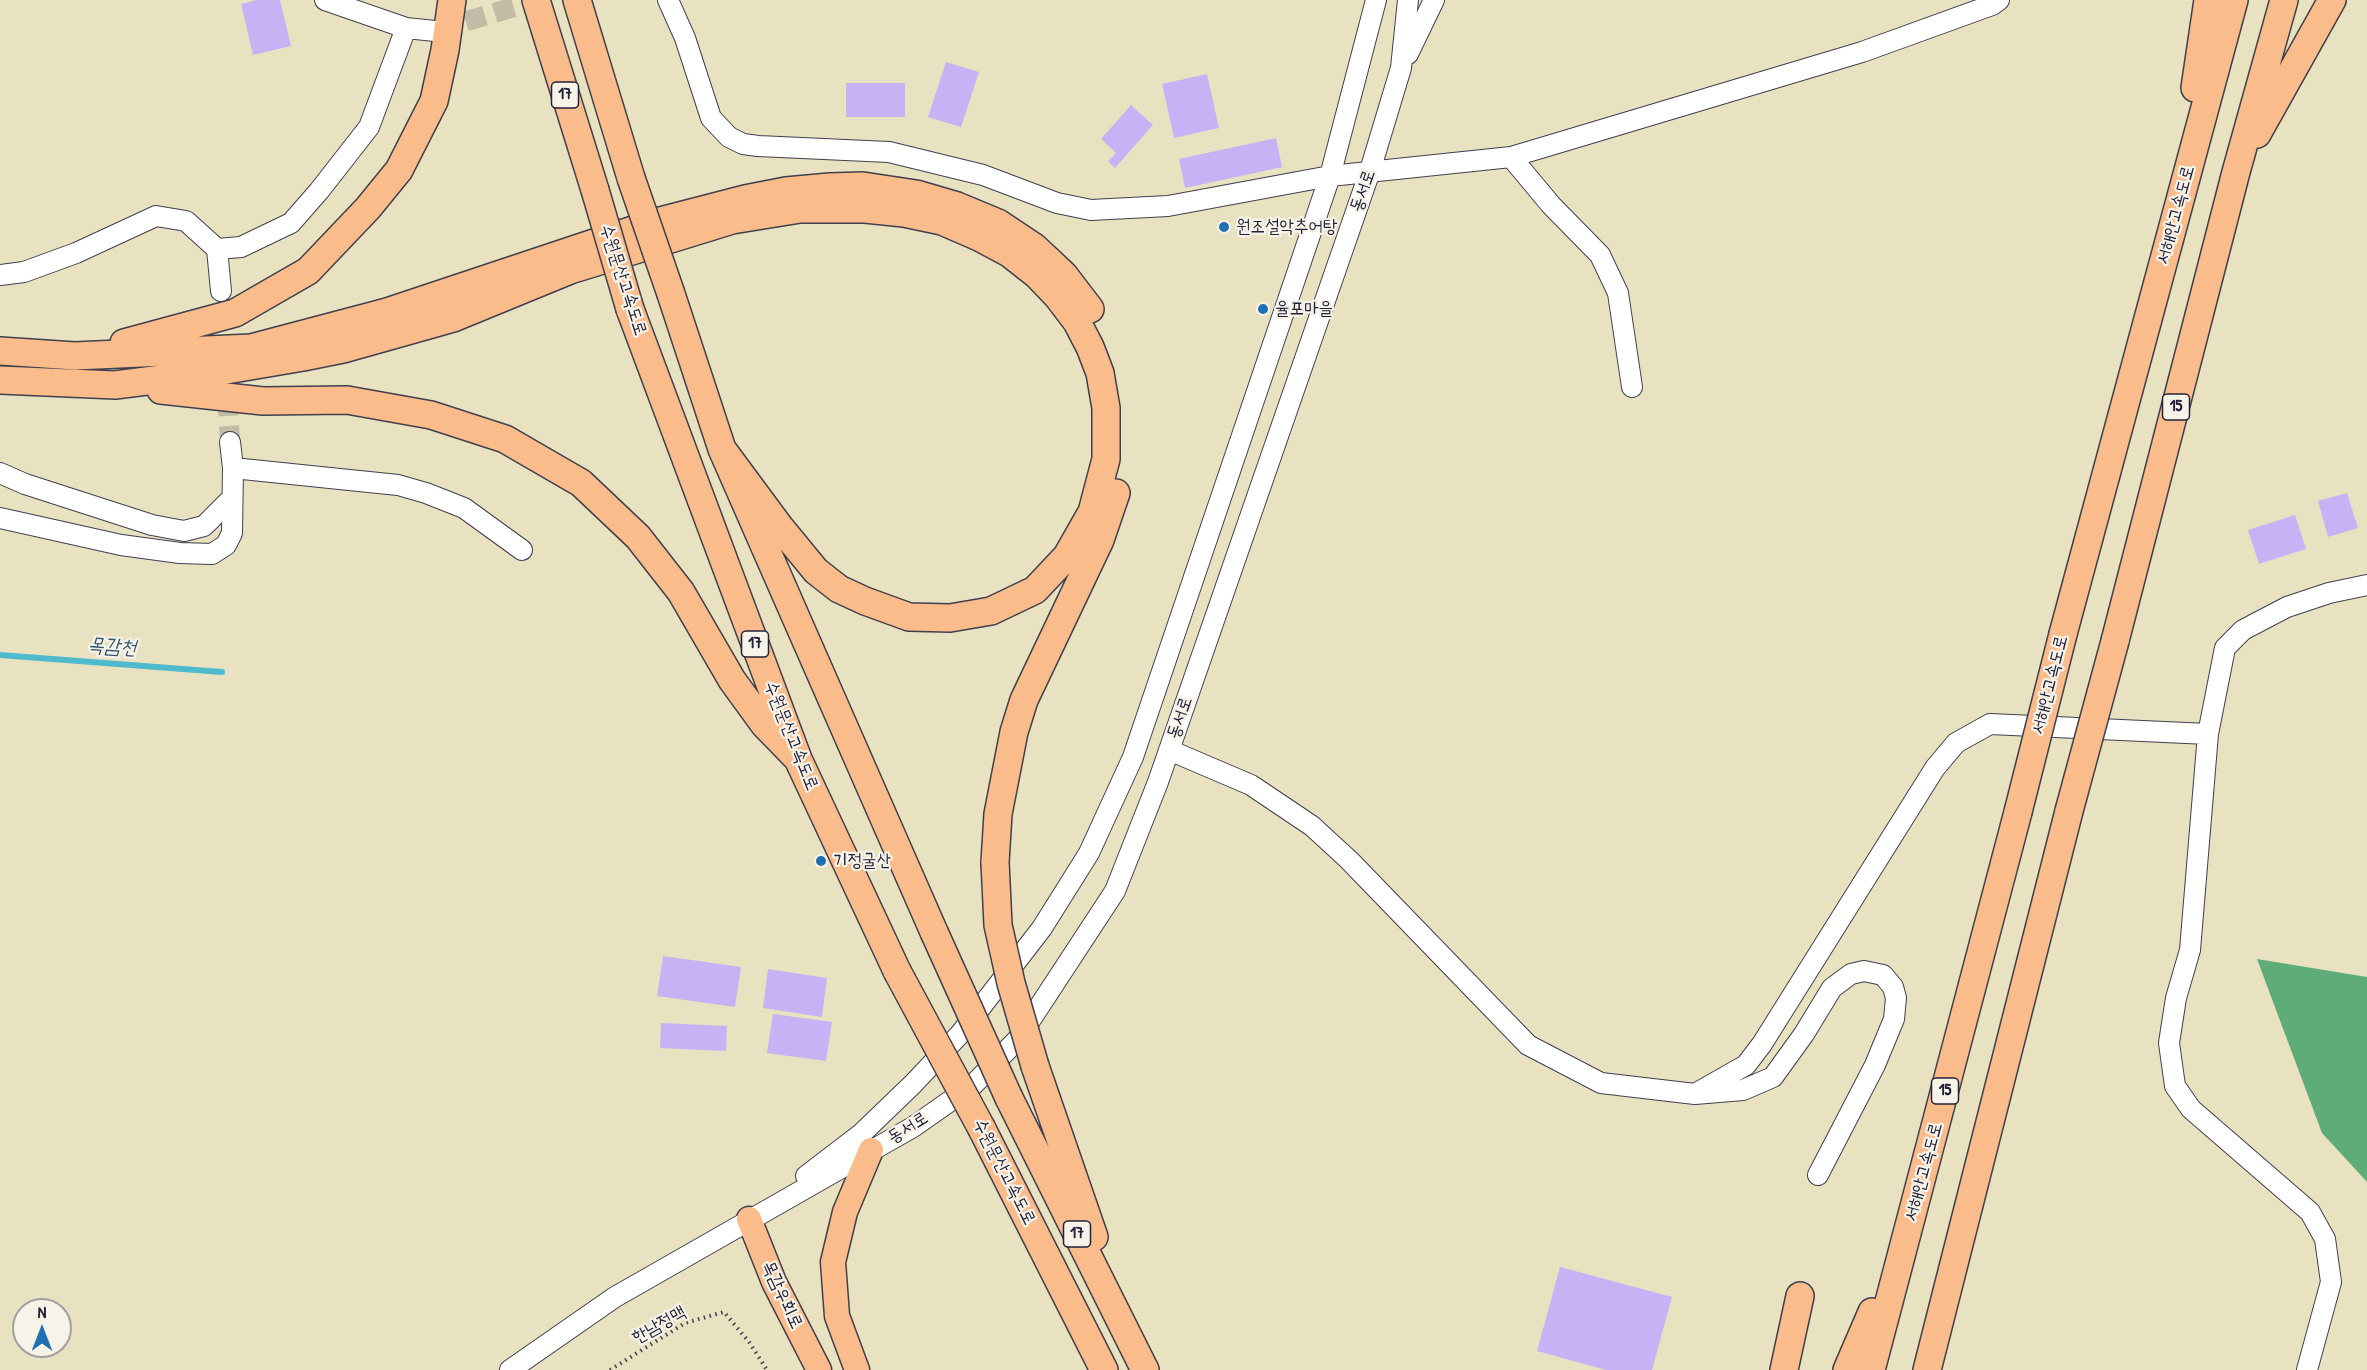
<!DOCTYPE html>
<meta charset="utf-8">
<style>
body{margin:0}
#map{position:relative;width:2367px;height:1370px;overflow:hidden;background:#e9e2c0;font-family:"Patrick Hand",sans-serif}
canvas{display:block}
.north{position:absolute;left:12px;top:1298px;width:60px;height:60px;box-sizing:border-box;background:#f7f3e8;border:2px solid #a29fa3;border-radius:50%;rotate:0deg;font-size:16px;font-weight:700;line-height:24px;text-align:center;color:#22223b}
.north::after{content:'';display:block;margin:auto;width:21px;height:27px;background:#1f6fb2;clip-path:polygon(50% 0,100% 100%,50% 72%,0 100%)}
</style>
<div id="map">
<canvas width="2367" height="1370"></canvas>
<div class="north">N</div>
</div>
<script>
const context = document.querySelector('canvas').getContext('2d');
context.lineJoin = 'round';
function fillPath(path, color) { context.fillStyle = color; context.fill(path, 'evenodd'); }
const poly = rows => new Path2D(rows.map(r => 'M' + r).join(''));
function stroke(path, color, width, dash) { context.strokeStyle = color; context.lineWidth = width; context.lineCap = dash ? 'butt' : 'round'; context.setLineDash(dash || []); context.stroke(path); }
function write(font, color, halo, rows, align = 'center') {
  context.font = font + ' "Patrick Hand","Poor Story",sans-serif'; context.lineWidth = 4.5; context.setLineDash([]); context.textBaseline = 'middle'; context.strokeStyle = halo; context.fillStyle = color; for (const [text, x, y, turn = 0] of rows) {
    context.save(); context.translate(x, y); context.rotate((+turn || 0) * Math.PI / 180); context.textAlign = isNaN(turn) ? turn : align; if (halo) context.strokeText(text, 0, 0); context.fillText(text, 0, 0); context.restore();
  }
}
fillPath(poly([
 [2257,959,2367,977,2367,1182,2322,1133]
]), '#5eac78');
stroke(poly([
 [0,655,222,672]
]), '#50bacd', 6);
fillPath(poly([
 [257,0,280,0,291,46,253,55,241,4],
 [946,62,979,72,961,127,928,117],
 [1207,74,1219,128,1174,138,1162,84],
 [846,83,905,83,905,117,846,117],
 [1131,105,1153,125,1115,168,1108,161,1116,153,1101,139],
 [1276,138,1282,167,1185,188,1179,159],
 [2347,493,2358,528,2328,537,2318,501],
 [2295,515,2306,549,2259,564,2248,530],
 [663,956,741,967,735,1007,657,996],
 [768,969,827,978,822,1017,763,1008],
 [773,1014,832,1022,826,1061,767,1053],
 [661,1023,727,1026,726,1051,660,1048],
 [1560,1267,1672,1297,1652,1370,1606,1370,1537,1351]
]), '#c6b3f5');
stroke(poly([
 [437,30,538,0],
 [222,306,230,442]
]), '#c1bca5', 20, [20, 10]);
const minor = poly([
 [325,0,406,28],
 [668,0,685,38,711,118,729,137,743,144,758,146,889,152,983,175,1057,203,1091,210,1168,206,1330,176,1511,157,1862,52,1992,5,1999,0],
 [1408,54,1434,0],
 [1511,157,1551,205,1600,255,1618,293,1632,387],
 [217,249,221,291],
 [0,275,24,272,76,253,156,216,186,221,217,249,241,247,291,223,319,191,369,127,406,28,435,31],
 [233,468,398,485,426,493,464,508,522,550],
 [0,473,25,484,152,525,184,531,204,526,231,499],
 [0,518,121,545,180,553,212,554,226,545,232,533,233,468,230,442],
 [2208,734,2225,648,2243,630,2287,607,2329,593,2367,585],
 [1169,750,1251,785,1312,826,1349,860,1528,1045,1601,1083,1695,1094,1743,1090,1773,1077,1804,1034,1832,988,1851,974,1864,971,1883,975,1893,987,1896,998,1894,1019,1875,1065,1818,1175],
 [1695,1094,1746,1065,1762,1044,1935,768,1956,743,1990,724,2208,734,2190,950,2176,998,2169,1043,2175,1086,2191,1109,2310,1212,2325,1239,2331,1282,2307,1370],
 [806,1176,861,1134,913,1084,961,1033,1042,928,1089,853,1133,757,1330,176,1376,0],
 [510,1370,615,1297,913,1127,973,1085,1018,1039,1115,891,1158,782,1369,174,1401,68,1408,0]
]);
const major = poly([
 [749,1219,774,1282,819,1370],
 [857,1370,837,1316,833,1262,845,1212,871,1150]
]);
const highway = poly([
 [536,0,595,190],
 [577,0,631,178],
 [2195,88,2208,0],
 [2257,134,2332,0],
 [671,294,722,449,934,932],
 [630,309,798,759,897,971],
 [124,343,235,313,308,271,368,208,399,170,434,101,445,50,452,0],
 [0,351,75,356,251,348,387,312,660,221,745,199,786,191,830,187,863,186,916,194,957,206,998,223,1034,247,1048,260,1064,275,1090,309],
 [0,380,115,385,209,373,303,357,343,349,453,318,570,270,732,220,800,209,865,209,904,213,942,221,979,237,1009,253,1037,275,1058,297,1077,322,1090,347,1100,373,1106,408,1106,459,1092,512,1067,556,1035,590,991,611,950,618,909,617,865,601,839,589,816,571,779,526,722,449],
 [161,390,263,401,347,400,431,415,505,439,581,483,638,537,681,592,732,680,764,724,798,759],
 [2063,634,2234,0],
 [2115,641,2236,172,2284,0],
 [995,862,998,814,1014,732,1024,700,1100,540,1116,493],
 [1035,1066,1094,1237],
 [1009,1098,1145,1370],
 [982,1129,1104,1370],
 [1784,1370,1800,1296],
 [1847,1370,1872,1312],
 [1871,1370,2018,812],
 [1927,1370,2069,811]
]);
stroke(minor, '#403f4f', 22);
stroke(major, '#403f4f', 27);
stroke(highway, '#403f4f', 30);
stroke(poly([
 [610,1370,685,1323,724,1312,749,1342,767,1370]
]), '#403f4f', 4, [1.5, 4.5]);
stroke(minor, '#fff', 20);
stroke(major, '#f9bc8a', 24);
stroke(highway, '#f9bc8a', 27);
const highwayBridge = poly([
 [631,178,671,294],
 [595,190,630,309],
 [2069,811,2115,641],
 [2018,812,2063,634],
 [995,862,998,925,1011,983,1035,1066],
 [934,932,1009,1098],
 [897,971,982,1129]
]);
stroke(highwayBridge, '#403f4f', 30, []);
stroke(highwayBridge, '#f9bc8a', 27);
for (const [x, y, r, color] of [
 [1224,227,6,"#1f6fb2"],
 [1263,309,6,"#1f6fb2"],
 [821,861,6,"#1f6fb2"]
]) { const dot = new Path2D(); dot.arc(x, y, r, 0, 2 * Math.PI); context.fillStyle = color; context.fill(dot); stroke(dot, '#f7f3e8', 2); }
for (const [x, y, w] of [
 [565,95,27],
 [2176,407,27],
 [755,644,27],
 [1945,1091,27],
 [1077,1234,27]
]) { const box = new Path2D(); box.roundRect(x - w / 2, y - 13, w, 26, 4.5); context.fillStyle = '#f7f3e8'; context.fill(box); stroke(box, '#22223b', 1.5); }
write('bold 16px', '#22223b', null, [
 ["17",565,95],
 ["15",2176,407],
 ["17",755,644],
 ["15",1945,1091],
 ["17",1077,1234]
]);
write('18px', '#22223b', '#f7f3e8', [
 ["동서로",1363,191,-71],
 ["서해안고속도로",2176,215,-75],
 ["수원문산고속도로",623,280,72],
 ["서해안고속도로",2050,685,-76],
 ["동서로",1180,718,-71],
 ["수원문산고속도로",791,736,68],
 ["동서로",908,1128,-32],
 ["수원문산고속도로",1004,1172,63],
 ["서해안고속도로",1924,1172,-75],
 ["목감우회로",782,1295,65],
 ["한남정맥",659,1325,-29]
]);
write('18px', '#22223b', '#f7f3e8', [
 ["원조설악추어탕",1236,227],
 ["율포마을",1275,309],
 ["기정굴산",833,861]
], 'left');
write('italic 20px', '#32576e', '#f7f3e8', [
 ["목감천",112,647,4]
]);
</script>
